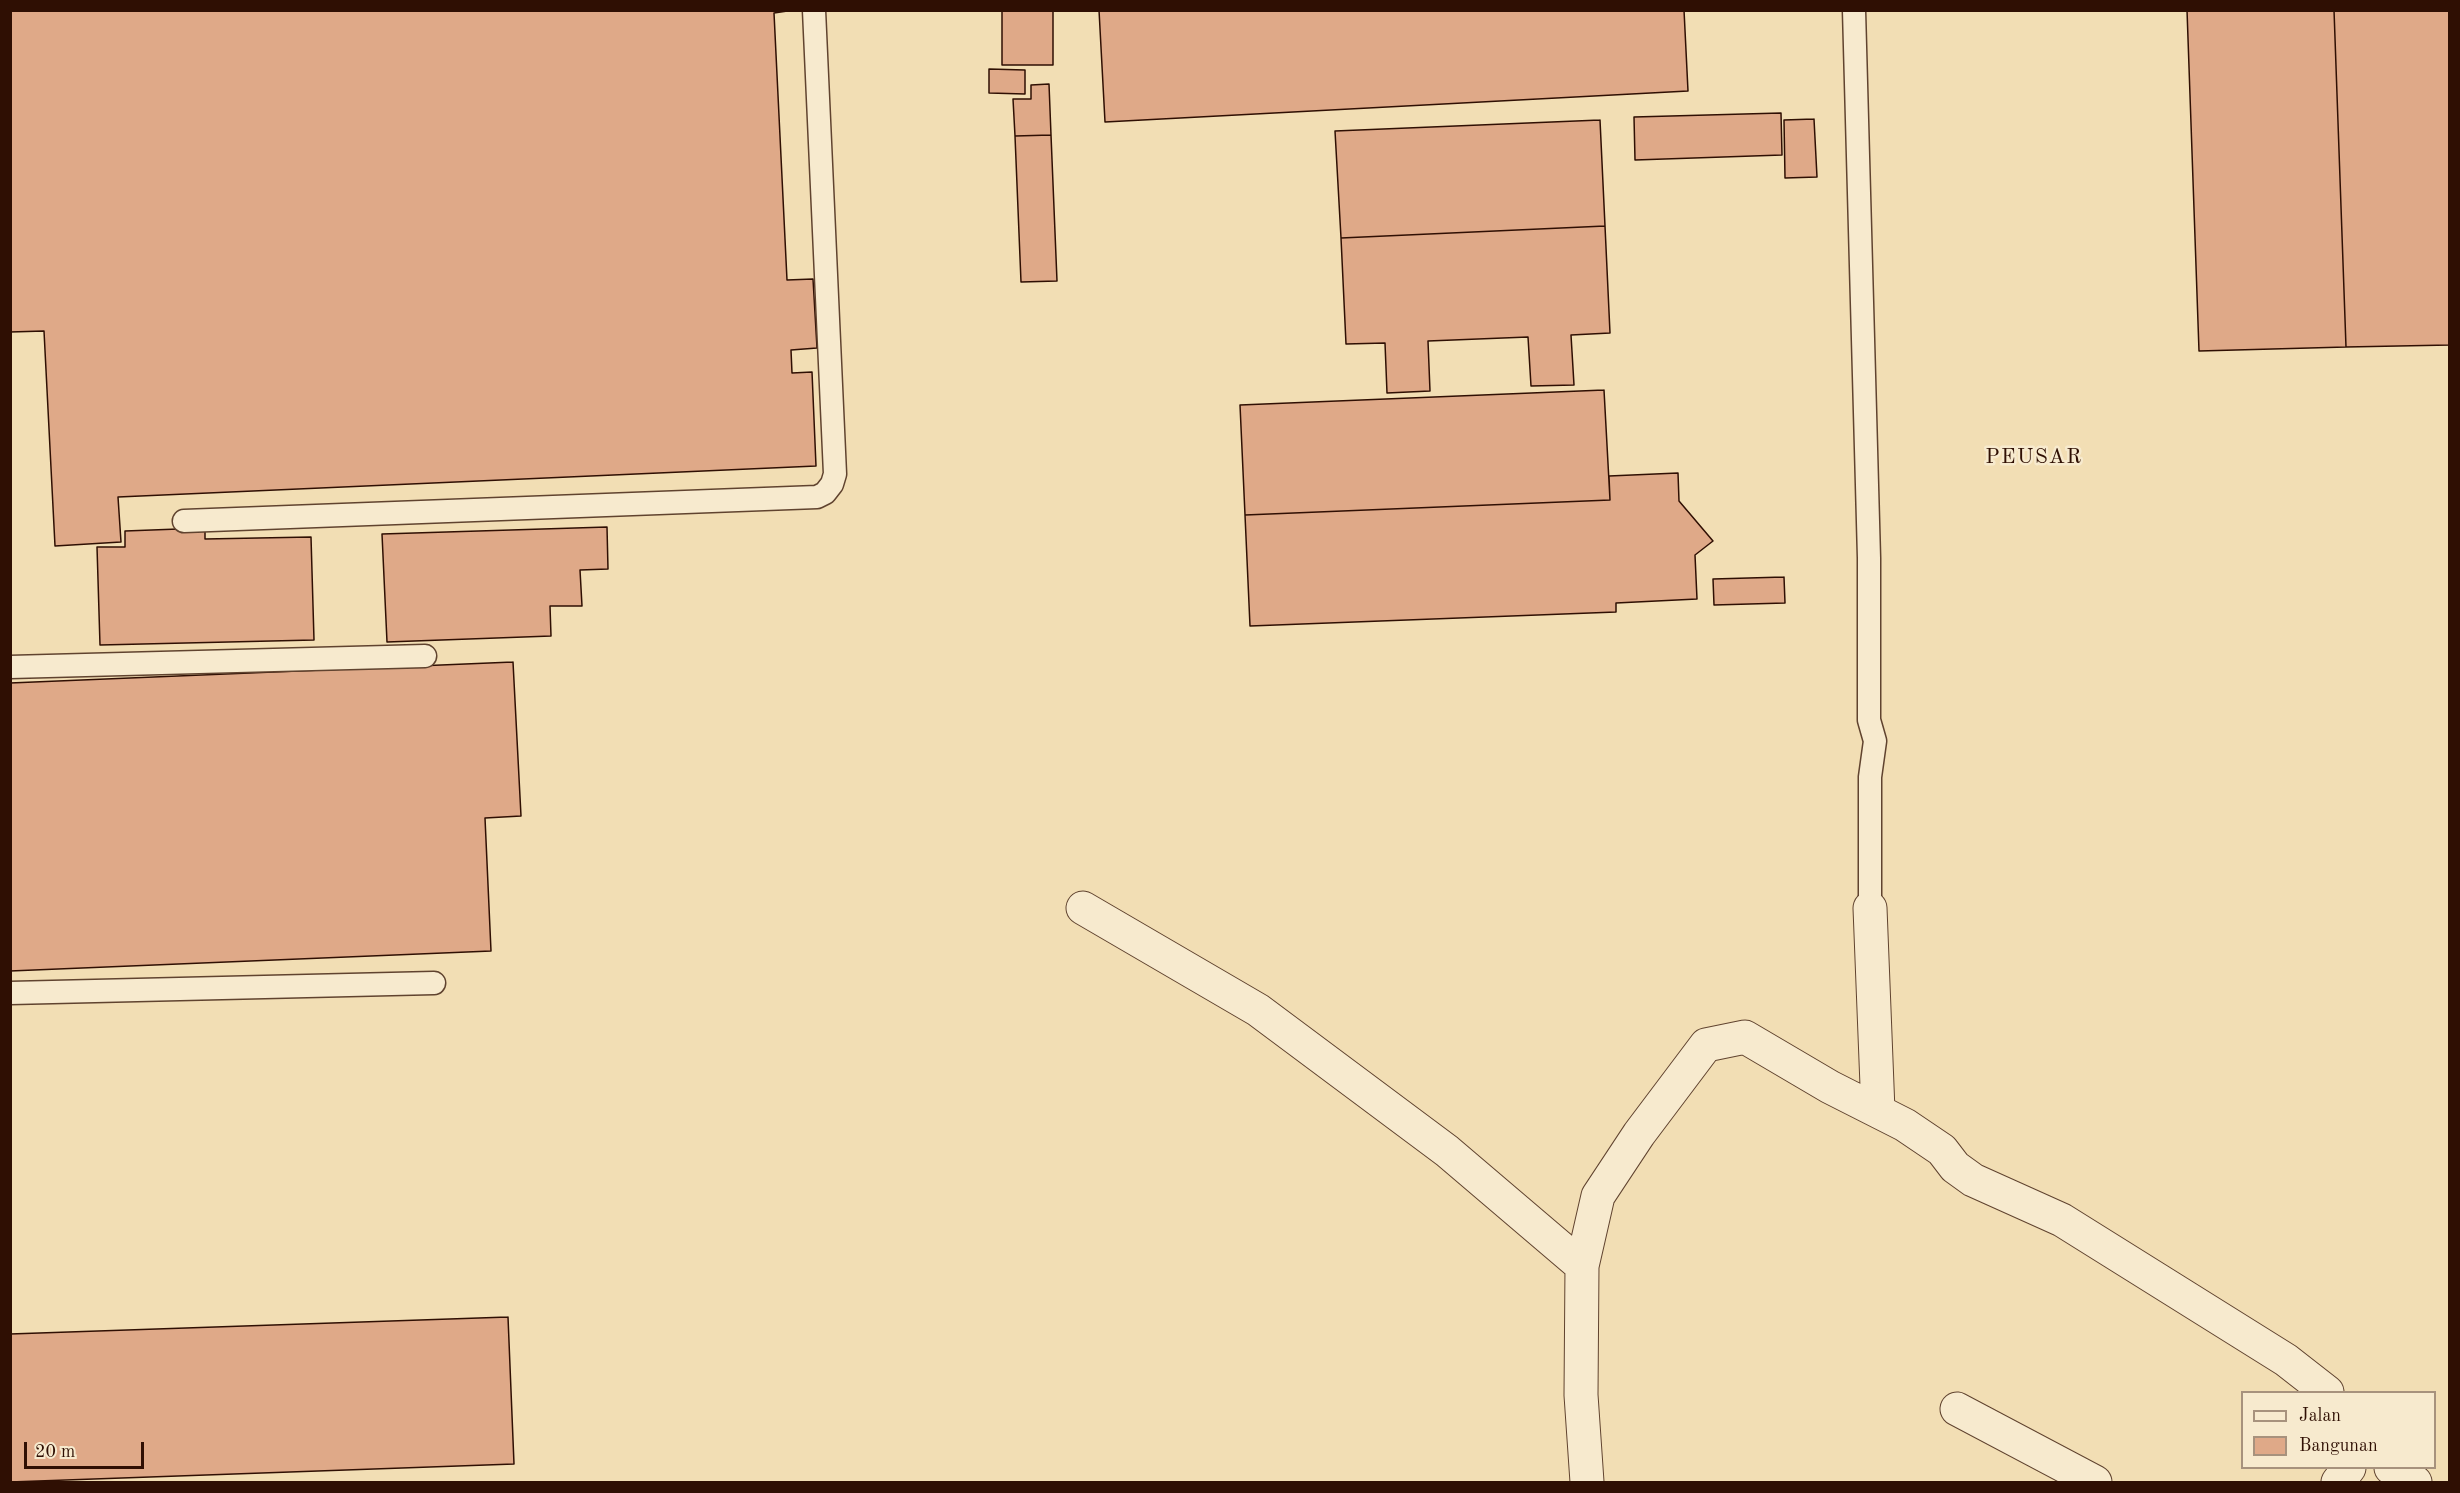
<!DOCTYPE html>
<style>
body{margin:0}
#map{position:relative;width:2460px;height:1493px;overflow:hidden;background:#f2deb4;font-family:"Old Standard TT",serif}
canvas{display:block}
.frame{position:absolute;inset:0;border:12px solid #2f0f03;pointer-events:none}
.legend{position:absolute;left:2241px;top:1391px;width:195px;height:78px;box-sizing:border-box;background:#f7eace;border:2px solid #a7927d;margin:0;padding:8px 10px;list-style:none;font-size:18px;color:#2f0f03}
.legend li{display:flex;align-items:center;gap:12px;height:30px}
.legend b{width:30px;border:2px solid #a7927d}
.scale{position:absolute;left:24px;top:1442px;width:120px;height:27px;box-sizing:border-box;border:3px solid #2f0f03;border-top:0;padding-left:8px;font-size:18px;line-height:21px;white-space:nowrap;color:#2f0f03;-webkit-text-stroke:4px #f7eace;paint-order:stroke}
</style>
<div id="map">
<canvas width="2460" height="1493"></canvas>
<div class="frame"></div>
<ul class="legend">
<li><b style="height:8px;background:#f7eace"></b>Jalan</li>
<li><b style="height:16px;background:#dfa988"></b>Bangunan</li>
</ul>
<div class="scale">20 m</div>
</div>
<script>
const context = document.querySelector('canvas').getContext('2d');
context.lineJoin = 'round';
function fillPath(path, color) { context.fillStyle = color; context.fill(path, 'evenodd'); }
const poly = rows => new Path2D(rows.map(r => 'M' + r).join(''));
function stroke(path, color, width, dash) { context.strokeStyle = color; context.lineWidth = width; context.lineCap = dash ? 'butt' : 'round'; context.setLineDash(dash || []); context.stroke(path); }
function write(font, color, halo, rows, align = 'center') {
  context.font = font + ' "Old Standard TT",serif'; context.lineWidth = 5; context.setLineDash([]); context.textBaseline = 'middle'; context.strokeStyle = halo; context.fillStyle = color; for (const [text, x, y, turn = 0] of rows) {
    context.save(); context.translate(x, y); context.rotate((+turn || 0) * Math.PI / 180); context.textAlign = isNaN(turn) ? turn : align; if (halo) context.strokeText(text, 0, 0); context.fillText(text, 0, 0); context.restore();
  }
}
const building = poly([
 [10,10,794,10,774,13,787,280,813,279,817,348,791,350,792,373,812,372,816,466,118,497,121,542,55,546,44,331,10,332,10,10],
 [1002,10,1053,10,1053,65,1002,65,1002,10],
 [1099,10,1684,10,1688,91,1105,122,1099,10],
 [2187,10,2334,10,2346,347,2199,351,2187,10],
 [2334,10,2450,10,2450,345,2346,347,2334,10],
 [989,69,1025,70,1025,94,989,93,989,69],
 [1049,84,1051,135,1015,136,1013,99,1031,99,1031,85,1049,84],
 [1781,113,1782,155,1635,160,1634,117,1781,113],
 [1814,119,1817,177,1785,178,1784,120,1814,119],
 [1600,120,1605,226,1341,238,1335,131,1600,120],
 [1051,135,1057,281,1021,282,1015,136,1051,135],
 [1605,226,1610,333,1571,335,1574,385,1531,386,1528,337,1428,341,1430,391,1387,393,1385,343,1346,344,1341,238,1605,226],
 [1604,390,1610,500,1245,515,1240,405,1604,390],
 [1678,473,1679,501,1713,541,1695,555,1697,599,1616,603,1616,612,1250,626,1245,515,1610,500,1609,476,1678,473],
 [607,527,608,569,580,570,582,606,550,606,551,636,387,642,382,534,607,527],
 [205,528,205,539,311,537,314,640,100,645,97,547,125,547,125,531,205,528],
 [1784,577,1785,603,1714,605,1713,579,1784,577],
 [513,662,521,816,485,818,491,951,10,971,10,683,513,662],
 [508,1317,514,1464,10,1482,10,1334,508,1317]
]);
fillPath(building, '#dfa988');
stroke(building, '#2f0f03', 1.5);
const service = poly([
 [1854,10,1869,558,1869,720,1875,741,1870,777,1870,908],
 [184,521,817,497,825,493,832,484,835,474,814,10],
 [10,667,425,656],
 [10,993,434,983]
]);
const minor = poly([
 [1083,908,1258,1010,1447,1151,1582,1266],
 [1870,908,1878,1111],
 [1957,1409,2095,1482],
 [2391,1468,2415,1482],
 [1587,1482,1581,1395,1582,1266,1598,1196,1639,1134,1706,1045,1745,1037,1830,1087,1905,1125,1942,1150,1955,1167,1973,1180,2062,1220,2286,1360,2327,1392],
 [2338,1482,2349,1468]
]);
stroke(service, '#60432f', 25);
stroke(minor, '#60432f', 35);
stroke(service, '#f7eace', 22);
stroke(minor, '#f7eace', 33);
context.letterSpacing = '1.5px';
write('21px', '#2f0f03', '#f7eace', [
 ["PEUSAR",2034,457]
]);
context.letterSpacing = '0px';
</script>
